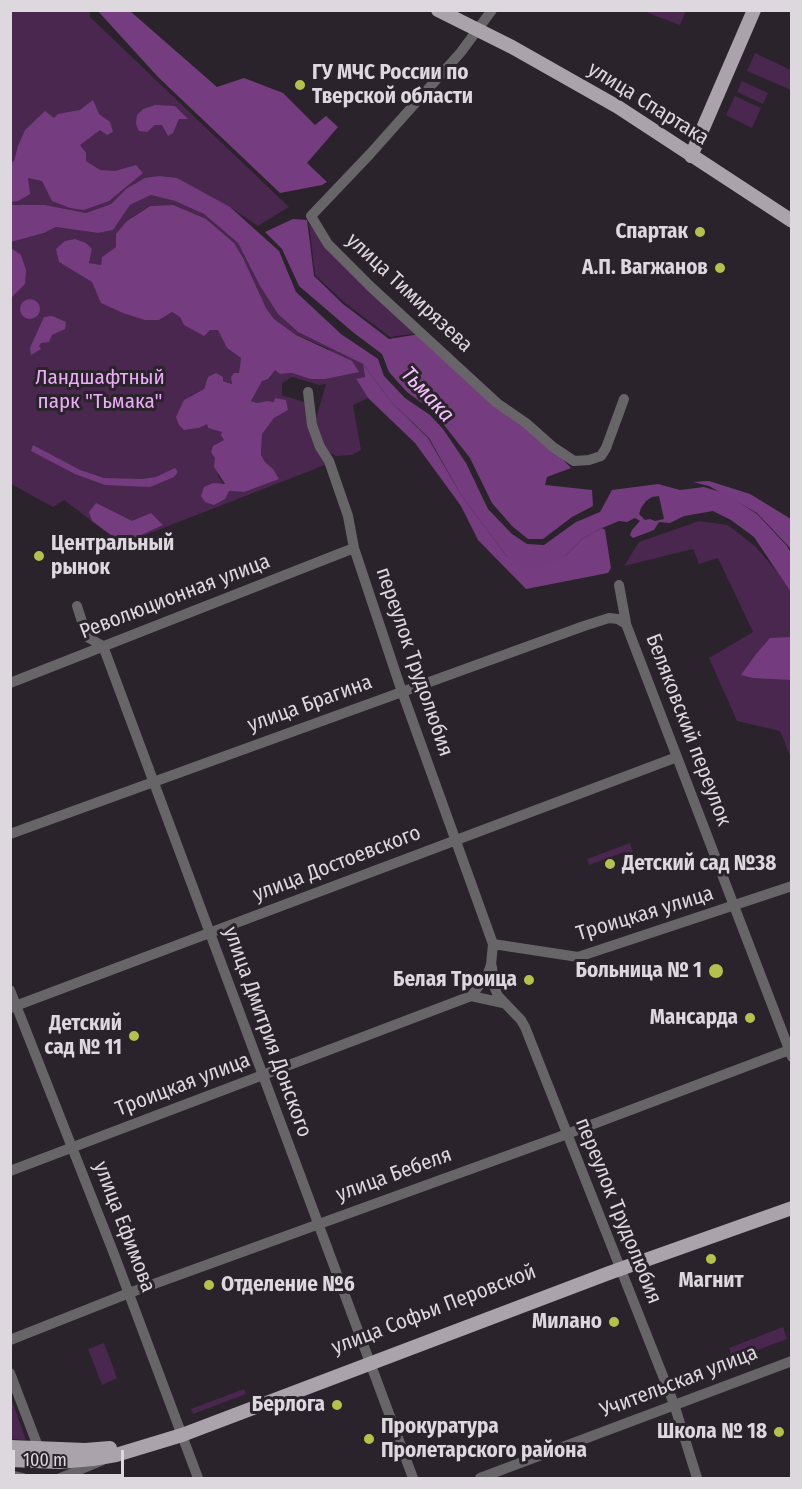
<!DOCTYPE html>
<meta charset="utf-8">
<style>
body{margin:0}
#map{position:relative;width:802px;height:1489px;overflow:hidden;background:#2a232b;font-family:"Fira Sans Condensed",sans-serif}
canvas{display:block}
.frame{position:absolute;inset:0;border:12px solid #dcd8dd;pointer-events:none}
.scale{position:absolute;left:12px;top:1450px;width:112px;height:27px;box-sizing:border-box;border:3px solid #dcd8dd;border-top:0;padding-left:8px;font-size:18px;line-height:21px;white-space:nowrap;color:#dcd8dd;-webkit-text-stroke:4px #2a232b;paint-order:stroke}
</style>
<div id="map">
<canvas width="802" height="1489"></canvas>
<div class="frame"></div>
<div class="scale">100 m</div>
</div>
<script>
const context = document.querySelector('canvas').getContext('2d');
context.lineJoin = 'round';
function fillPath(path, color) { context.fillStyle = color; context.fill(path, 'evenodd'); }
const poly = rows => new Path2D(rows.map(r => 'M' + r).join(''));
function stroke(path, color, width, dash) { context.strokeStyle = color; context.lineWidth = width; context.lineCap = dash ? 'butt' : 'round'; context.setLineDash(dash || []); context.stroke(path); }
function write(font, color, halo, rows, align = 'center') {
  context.font = font + ' "Fira Sans Condensed",sans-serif'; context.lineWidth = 6; context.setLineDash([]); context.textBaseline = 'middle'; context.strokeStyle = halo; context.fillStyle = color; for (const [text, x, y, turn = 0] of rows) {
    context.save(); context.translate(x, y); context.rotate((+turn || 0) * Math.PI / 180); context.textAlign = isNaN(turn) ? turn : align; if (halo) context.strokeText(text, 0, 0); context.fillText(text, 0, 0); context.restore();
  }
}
fillPath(poly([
 [10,11,90,11,90,17,289,207,258,226,230,207,126,189,111,204,86,213,45,205,11,205],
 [649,11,649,10,686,11,680,25,648,13],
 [755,53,791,70,791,90,747,71],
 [742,81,768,93,763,104,737,92],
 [735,96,761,108,752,128,726,115],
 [151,195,175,201,204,214,238,243,260,286,278,314,298,332,363,364,365,378,356,380,368,398,353,405,361,450,352,455,336,456,327,451,322,444,316,419,326,384,319,385,292,377,282,383,282,395,304,402,325,465,122,544,64,500,53,507,11,484,11,242,44,233,56,227,98,233,113,230,130,205],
 [173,205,266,308,274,319,296,335,329,349,310,379,292,373,280,374,275,369,261,381,251,401,257,403,267,401,274,402,287,410,274,418,262,433,261,455,265,462,273,469,244,492,228,491,218,476,215,458,224,440,223,432,208,428,207,423,199,428,184,430,190,396,204,389,205,384,223,381,233,384,239,373,241,358,227,348,219,329,210,330,172,312,159,320,59,262,92,249,89,263,101,265,102,257,116,247,127,221,149,206],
 [309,224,341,261,418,333,390,337,344,302,315,275],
 [699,521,728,525,756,547,786,582,792,592,791,758,780,731,737,721,709,658,753,632,718,558,699,564,693,549,624,566,639,542],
 [630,843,634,855,627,858,624,852,589,865,587,859],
 [783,1327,787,1339,733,1359,729,1348],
 [104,1343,117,1378,102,1385,88,1349],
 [244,1389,246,1394,193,1414,191,1409],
 [11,1398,26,1440,11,1439]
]), '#49274f');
fillPath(poly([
 [97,10,130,11,217,87,244,78,283,93,315,125,326,116,338,127,307,163,327,182,322,185,280,193,158,77],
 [93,100,99,114,110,122,113,132,107,135,100,130,80,145,86,153,86,161,100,170,115,171,136,165,143,173,109,201,84,210,70,208,52,201,42,181,28,178,30,194,18,201,11,202,11,163,14,161,18,146,25,130,45,111,54,118,58,114,80,110],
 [155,105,175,106,188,119,179,119,173,133,168,136,162,125,155,125,147,132,139,131,136,124,137,115,143,109],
 [173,205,206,219,234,243,243,258,266,308,274,319,296,335,352,361,359,372,325,379,310,379,292,373,280,374,275,370,268,379,262,381,251,401,257,403,267,401,274,402,275,398,286,400,288,410,274,418,262,434,261,455,265,462,273,469,279,479,244,492,229,491,225,499,214,505,205,502,201,496,204,487,213,483,225,484,214,467,215,458,211,452,213,446,224,440,221,435,222,432,208,428,207,424,199,428,184,430,179,425,176,417,184,400,204,389,208,377,216,373,223,377,223,381,232,384,231,377,234,373,239,373,241,358,227,348,218,330,210,330,204,336,184,325,180,317,172,312,159,320,145,320,123,313,101,303,92,282,59,262,56,249,65,241,75,239,86,243,92,249,89,263,101,265,102,257,116,247,116,234,127,221,150,206],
 [293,219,307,220,314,276,343,304,389,339,420,334,553,449,571,468,547,477,545,485,592,490,593,506,572,517,543,539,528,539,512,526,492,503,470,458,433,411,407,392,389,372,382,354,354,333,299,286,282,249,265,232],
 [11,248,21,255,26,270,25,284,11,298],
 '20 309a10 10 0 1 1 20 0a10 10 0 1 1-20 0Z',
 [52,316,66,322,65,329,52,335,49,342,41,343,39,346,41,349,31,355,30,348,44,317],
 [363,364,391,402,428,438,461,495,507,557,565,556,582,539,602,528,605,530,611,568,608,573,526,589,478,540,461,506,415,443,368,398,356,379,365,377],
 [121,372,128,378,117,381,112,380,96,383,92,382,94,375],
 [709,481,750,494,791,519,791,549,757,513,709,486,693,482],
 [96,503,132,521,151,513,163,525,132,539,118,540,92,521,89,512]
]), '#753d7f');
fillPath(poly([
 [159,176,177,178,230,207,279,251,296,292,341,334,378,359,384,376,405,398,430,415,443,429,466,463,488,509,512,534,527,544,544,545,576,522,600,512,612,490,658,484,680,490,704,487,724,493,757,514,787,546,791,553,791,592,754,537,731,520,713,511,684,516,670,523,659,522,654,530,633,538,630,535,632,530,640,521,635,518,627,522,619,521,602,528,582,539,565,556,549,566,525,568,507,557,461,495,429,438,391,402,363,364,298,332,278,314,260,286,238,243,204,214,175,201,151,195,130,205,113,230,98,233,56,227,44,233,11,242,11,205,45,205,86,213,111,204,126,189,145,178],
 [659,496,664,519,655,521,650,519,645,520,639,514,641,508,646,501,652,497],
 [33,445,80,470,104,478,142,479,156,477,175,468,178,472,174,477,150,487,105,485,75,474,31,451],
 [791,637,791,680,753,678,741,675,756,654,770,638]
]), '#743c7f');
stroke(poly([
 [492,10,461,52,370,154,311,216,328,244,371,287,497,403,526,423,553,447,574,461,589,460,601,456,606,448,624,399],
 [619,585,626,623],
 [77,606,87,637,103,646,413,1478],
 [10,683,354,548],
 [10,834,584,626,609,618,618,619,626,624,792,1057],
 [493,944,578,957,792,886],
 [492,967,494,986,498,996,521,1020,525,1027,674,1404,697,1478],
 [10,990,114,1254,198,1478],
 [471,996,503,1003],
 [10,1008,677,757],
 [10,1171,471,996,487,976,491,965,493,944,400,686,354,548,348,516,329,461,320,447,312,425,308,392],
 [10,1340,129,1293,559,1137,792,1049],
 [10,1373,39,1449],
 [10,1475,23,1478],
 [60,1478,101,1461],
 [480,1478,792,1361]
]), '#686568', 10);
stroke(poly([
 [438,10,512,47,618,107,792,221],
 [691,156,754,10],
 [10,1447,85,1450,110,1448],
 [10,1460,59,1462,93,1459,116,1455,182,1435,609,1273,792,1208]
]), '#aaa3ab', 14);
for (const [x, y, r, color] of [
 [300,85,6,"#b3c24b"],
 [700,232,6,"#b3c24b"],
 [720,268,6,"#b3c24b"],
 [39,556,6,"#b3c24b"],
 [610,864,6,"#b3c24b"],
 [716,971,8,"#b3c24b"],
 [529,980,6,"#b3c24b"],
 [750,1018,6,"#b3c24b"],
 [134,1036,6,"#b3c24b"],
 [711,1259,6,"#b3c24b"],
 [209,1285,6,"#b3c24b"],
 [614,1322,6,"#b3c24b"],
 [337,1405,6,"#b3c24b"],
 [779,1432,6,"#b3c24b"],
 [369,1439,6,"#b3c24b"]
]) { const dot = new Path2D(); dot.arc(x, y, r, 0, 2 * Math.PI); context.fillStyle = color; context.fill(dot); stroke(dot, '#2a232b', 2); }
write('bold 21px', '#dcd8dd', '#2a232b', [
 ["ГУ МЧС России по",312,73,"left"],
 ["Тверской области",312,97,"left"],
 ["Спартак",688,232],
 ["А.П. Вагжанов",708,268],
 ["Центральный",51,544,"left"],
 ["рынок",51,568,"left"],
 ["Детский сад №38",622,864,"left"],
 ["Больница № 1",702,971],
 ["Белая Троица",517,980],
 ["Мансарда",738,1018],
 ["Детский",122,1024],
 ["сад № 11",122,1048],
 ["Магнит",711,1281,"center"],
 ["Отделение №6",221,1285,"left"],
 ["Милано",602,1322],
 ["Берлога",325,1405],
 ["Прокуратура",381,1427,"left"],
 ["Пролетарского района",381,1451,"left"],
 ["Школа № 18",767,1432]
], 'right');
write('21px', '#dcd8dd', '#2a232b', [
 ["улица Спартака",648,104,32],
 ["улица Тимирязева",409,293,43],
 ["Революционная улица",175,597,-21],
 ["переулок Трудолюбия",414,662,71],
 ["улица Брагина",310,704,-20],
 ["Беляковский переулок",688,730,69],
 ["улица Достоевского",337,864,-21],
 ["Троицкая улица",645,914,-17],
 ["улица Дмитрия Донского",267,1032,70],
 ["Троицкая улица",183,1085,-21],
 ["улица Бебеля",394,1175,-20],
 ["переулок Трудолюбия",618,1211,68],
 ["улица Ефимова",124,1227,69],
 ["улица Софьи Перовской",434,1310,-21],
 ["Учительская улица",679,1382,-21]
]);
write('21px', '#ebadf7', '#2a232b', [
 ["Ландшафтный",100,378],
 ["парк \"Тьмака\"",100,402]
]);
write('italic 22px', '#f2c3fb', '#2a232b', [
 ["Тьмака",427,395,47]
]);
</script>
